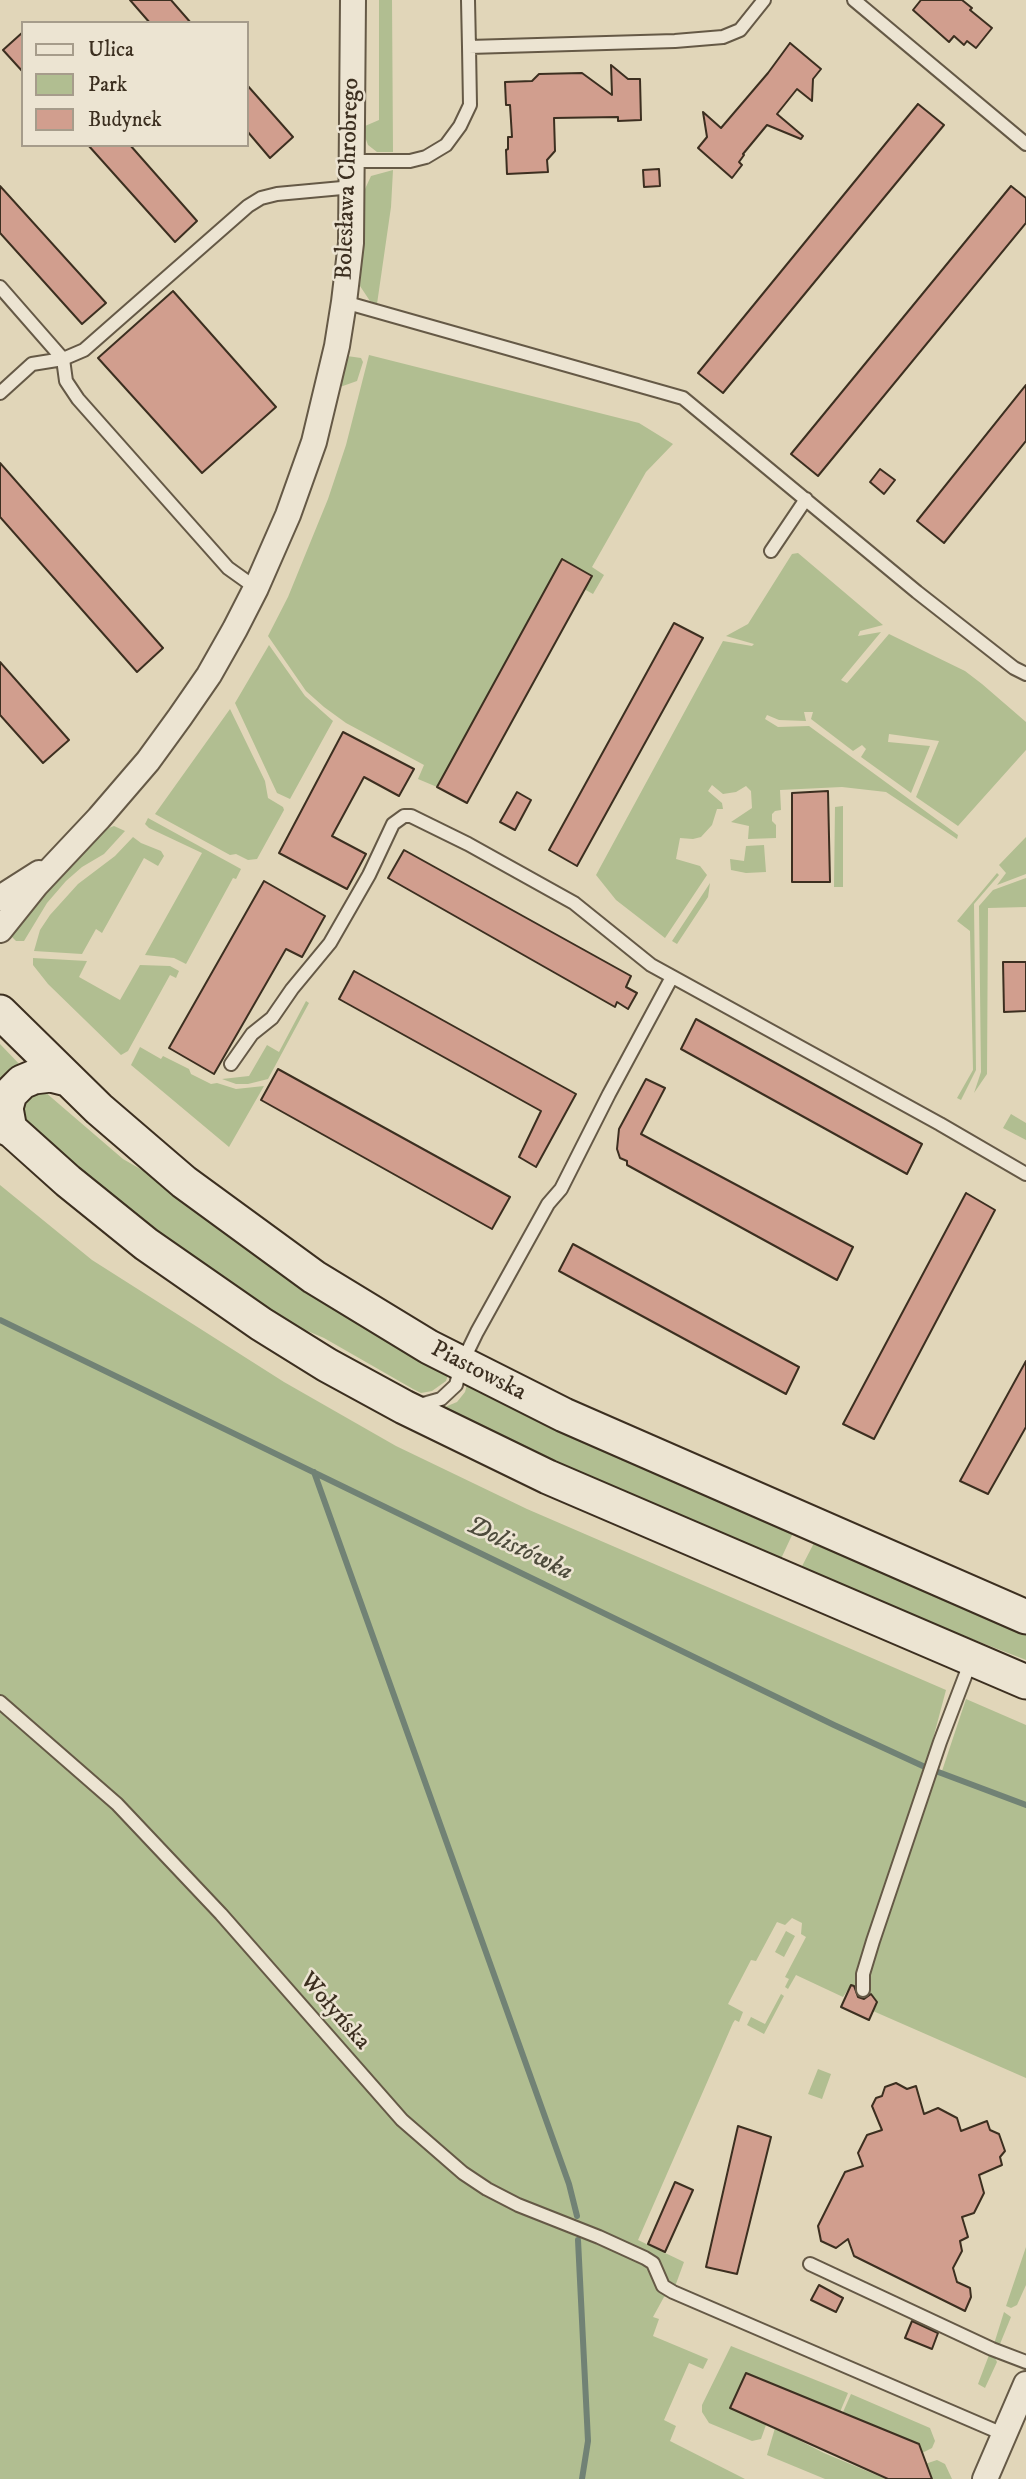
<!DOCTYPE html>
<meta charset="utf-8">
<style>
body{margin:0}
#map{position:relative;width:1026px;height:2479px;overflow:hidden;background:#e1d6b9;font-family:"IM FELL DW Pica",serif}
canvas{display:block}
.legend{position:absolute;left:21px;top:21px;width:228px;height:126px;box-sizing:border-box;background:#ece4d2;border:2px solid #a69c8b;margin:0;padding:9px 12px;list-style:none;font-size:21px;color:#3c2f20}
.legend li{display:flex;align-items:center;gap:14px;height:35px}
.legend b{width:35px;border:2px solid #a69c8b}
</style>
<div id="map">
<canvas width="1026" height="2479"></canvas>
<ul class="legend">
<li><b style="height:9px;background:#ece4d2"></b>Ulica</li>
<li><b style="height:19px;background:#b1be91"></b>Park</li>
<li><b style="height:19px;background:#d19e8e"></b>Budynek</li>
</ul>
</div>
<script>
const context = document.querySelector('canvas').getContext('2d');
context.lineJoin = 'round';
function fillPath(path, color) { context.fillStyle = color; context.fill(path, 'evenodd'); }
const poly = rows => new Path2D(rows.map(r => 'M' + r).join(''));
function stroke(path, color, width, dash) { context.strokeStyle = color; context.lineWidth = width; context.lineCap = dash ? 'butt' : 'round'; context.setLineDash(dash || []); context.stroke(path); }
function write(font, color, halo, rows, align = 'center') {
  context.font = font + ' "IM FELL DW Pica",serif'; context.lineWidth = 5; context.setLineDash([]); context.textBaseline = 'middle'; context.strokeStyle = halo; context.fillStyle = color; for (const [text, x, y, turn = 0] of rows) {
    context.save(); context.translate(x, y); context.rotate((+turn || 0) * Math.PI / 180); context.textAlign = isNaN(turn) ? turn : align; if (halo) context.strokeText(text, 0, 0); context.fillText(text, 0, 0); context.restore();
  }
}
fillPath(poly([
 [379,0,392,0,393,152,377,152,368,145,365,137,365,126,379,120],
 [393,170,391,207,377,304,370,301,360,286,365,189,371,176],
 [369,355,639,423,673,444,646,472,592,567,604,575,593,594,584,589,591,576,562,560,437,787,418,779,424,765,346,723,324,707,306,691,268,636,288,597,328,499,346,445],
 [347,356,361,358,363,362,357,381,340,387],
 [798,553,883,625,860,631,858,636,881,632,841,680,847,683,889,634,965,671,982,684,1026,722,1026,750,958,826,916,797,939,741,889,734,888,742,930,746,911,793,861,757,866,749,862,745,853,751,811,719,813,712,804,712,806,721,779,720,767,715,765,719,778,727,809,726,958,835,957,839,886,792,842,787,780,790,781,810,775,811,772,814,772,821,776,825,776,838,748,839,749,826,731,822,752,808,751,791,746,786,736,792,723,794,712,785,708,791,722,803,723,809,717,809,712,825,701,837,693,839,680,838,676,859,700,866,707,875,665,938,616,900,596,875,723,641,752,646,754,644,726,636,748,624,792,554],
 [269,645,305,696,333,721,290,799,277,793,235,703],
 [230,709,265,781,268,798,283,807,284,810,257,859,248,860,236,854,230,855,155,814],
 [843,806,843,887,834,887,835,807],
 [148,818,241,869,236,879,233,878,186,964,174,958,145,955,202,853,149,828,145,824],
 [114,826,125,831,104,854,82,867,66,881,47,903,24,941,16,941,8,933,104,830],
 [133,837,141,843,161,851,164,856,158,866,144,858,102,933,96,929,82,954,34,951,40,930,50,915,78,884,115,856],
 [1026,837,1026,874,997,885,1006,873,999,865],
 [764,845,766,872,746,873,731,870,730,859,744,861,746,846],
 [997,873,999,875,974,904,976,1070,961,1100,957,1098,973,1070,970,931,957,921],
 [1026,878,1026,907,988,908,987,1074,974,1093,981,1072,979,906,993,890],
 [710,883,708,897,677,944,672,941],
 [33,958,87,961,79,977,120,1000,140,965,170,966,179,971,176,978,170,975,128,1051,121,1055,48,984,33,965],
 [306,1001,309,1003,268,1079,248,1084,236,1084,222,1079,249,1076,267,1045,279,1052],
 [0,1044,24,1069,0,1089],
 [140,1047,161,1059,163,1056,189,1069,191,1074,211,1084,217,1083,236,1089,264,1086,229,1147,131,1065],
 [34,1092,45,1092,123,1159,168,1185,445,1370,448,1375,446,1381,432,1391,421,1393,413,1389,324,1338,270,1315,222,1285,20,1121,24,1098],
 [1011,1114,1026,1123,1026,1140,1003,1128],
 [0,1185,92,1260,284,1382,396,1446,527,1509,946,1690,925,1769,941,1774,966,1699,1026,1725,1026,2078,873,2011,876,2002,872,1994,851,1985,843,1997,796,1975,788,1989,785,1987,789,1979,785,1977,806,1937,801,1934,802,1923,792,1918,785,1925,777,1922,756,1961,751,1960,728,2004,743,2012,739,2022,735,2020,733,2023,638,2240,684,2262,673,2292,664,2297,653,2317,659,2319,653,2336,708,2359,703,2369,689,2363,664,2420,676,2426,670,2441,745,2479,0,2479],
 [468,1381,558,1427,793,1533,779,1563,433,1408,445,1407,457,1402,465,1392],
 [814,1543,1026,1632,1026,1660,799,1572],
 [786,1931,795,1936,784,1957,775,1952],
 [781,1994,784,1996,764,2034,747,2025,751,2017,765,2024],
 [818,2069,831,2074,822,2099,808,2094],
 [1026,2247,1026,2285,1017,2305,1011,2308,1006,2306],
 [1004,2312,1011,2317,1000,2344,997,2345,994,2344],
 [731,2346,848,2393,840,2412,746,2373,730,2408,766,2425,761,2439,752,2441,709,2423,702,2412,702,2405],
 [989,2355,995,2358,997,2362,985,2388,978,2384],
 [851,2394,930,2428,935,2441,932,2448,922,2453,880,2429,843,2412],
 [775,2428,824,2453,886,2479,825,2479,767,2455],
 [937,2460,945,2464,952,2479,929,2479,925,2464]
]), '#b1be91');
stroke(poly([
 [0,1320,834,1725,925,1767,1026,1805],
 [314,1472,569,2184,577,2216],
 [578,2240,588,2441,582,2479]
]), '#718275', 6);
const building = poly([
 [130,0,171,0,191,23,150,23,130,0],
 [921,0,962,0,972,8,970,10,992,28,976,48,967,41,964,45,954,36,949,42,913,10,921,0],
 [23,32,23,72,3,50,23,32],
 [790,43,821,69,813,79,812,101,797,89,777,114,803,136,801,139,767,125,743,154,744,155,739,162,742,165,732,178,698,148,707,137,703,112,721,128,768,73,790,43],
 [611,65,628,79,640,79,641,120,618,121,618,117,554,118,555,151,547,160,548,172,507,174,506,150,508,149,508,137,512,137,510,105,506,105,505,82,532,81,539,74,582,73,612,95,611,65],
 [247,85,293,137,270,158,247,131,247,85],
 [918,104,944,125,723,393,698,373,918,104],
 [88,145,130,145,197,221,175,242,88,145],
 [659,169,660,186,644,187,643,170,659,169],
 [0,186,106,303,82,324,0,233,0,186],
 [1011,186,1026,198,1026,223,818,476,791,454,1011,186],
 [173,291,276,407,202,473,98,358,173,291],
 [1026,385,1026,441,944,543,917,521,1026,385],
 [0,463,163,648,137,672,0,517,0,463],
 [880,469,895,480,884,494,870,482,880,469],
 [562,559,592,576,467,803,437,787,562,559],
 [674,623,703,638,577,866,549,850,674,623],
 [0,662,69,740,43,763,0,715,0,662],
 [343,732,414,769,399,796,364,777,332,836,366,854,347,889,279,853,343,732],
 [828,791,830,882,792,882,792,793,828,791],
 [517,792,531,800,515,830,500,822,517,792],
 [404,850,631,976,626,987,637,993,628,1009,617,1002,615,1007,388,878,404,850],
 [264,881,325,916,302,957,286,949,214,1074,169,1048,264,881],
 [1003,962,1026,962,1026,1011,1004,1012,1003,962],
 [354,971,576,1094,536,1167,519,1157,541,1111,339,999,354,971],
 [696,1019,922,1144,907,1174,681,1049,696,1019],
 [278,1069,510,1197,492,1229,261,1100,278,1069],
 [646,1079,665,1088,641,1134,853,1247,837,1280,627,1165,627,1161,620,1158,617,1149,619,1129,646,1079],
 [966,1193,995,1210,874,1439,843,1424,966,1193],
 [573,1244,799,1367,786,1394,559,1271,573,1244],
 [1026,1361,1026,1427,988,1494,960,1481,1026,1361],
 [851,1985,854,1986,858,1997,864,1999,871,1994,877,2002,869,2020,841,2007,851,1985],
 [896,2083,907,2089,916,2086,924,2114,938,2108,957,2118,961,2131,987,2121,990,2130,999,2134,1005,2151,1000,2157,1002,2165,979,2175,984,2193,974,2213,962,2217,968,2237,960,2241,962,2251,953,2268,957,2282,970,2288,971,2297,965,2311,854,2256,848,2239,836,2248,821,2241,818,2226,845,2172,863,2166,858,2153,867,2135,882,2130,872,2106,876,2098,882,2096,885,2087,896,2083],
 [738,2126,771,2137,737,2274,706,2267,738,2126],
 [675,2182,693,2190,665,2252,648,2244,675,2182],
 [819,2285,843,2298,836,2312,811,2300,819,2285],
 [912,2321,938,2333,932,2349,905,2338,912,2321],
 [746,2373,919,2444,932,2479,888,2479,730,2408,746,2373]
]);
fillPath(building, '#d19e8e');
stroke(building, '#3c2f20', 2);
const service = poly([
 [468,0,469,47],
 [854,0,1026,144],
 [353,161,410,161,426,157,446,145,460,126,470,105,469,47,675,41,723,37,740,30,764,0],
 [0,287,63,359,66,381,78,399,228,568,256,588],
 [344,302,683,398,917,592,1014,668,1026,674],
 [0,393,32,364,63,359,84,350,248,206,261,198,277,194,353,187],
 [771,551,806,499],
 [231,1064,252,1034,272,1018,292,989,330,943,369,875,393,824,404,816,411,816,468,844,574,903,651,965,940,1124,1026,1174],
 [416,1406,441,1399,456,1385,461,1365,477,1332,548,1204,561,1189,609,1094,672,977],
 [0,1702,117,1804,221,1914,402,2120,463,2173,487,2189,518,2205,599,2237,645,2258,653,2263,663,2286,673,2292,1003,2434],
 [863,1990,863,1974,873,1941,940,1742,972,1658],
 [810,2264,992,2349,1026,2362]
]);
const minor = poly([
 [0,898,39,873],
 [0,930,36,885,99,818,148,761,180,717,209,675,235,629,256,588,288,515,314,442,337,346,344,302,351,243,353,0],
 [985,2479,1026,2384]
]);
const secondary = poly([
 [0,1012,99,1109,184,1182,314,1277,429,1347,564,1415,1026,1617],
 [0,1120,68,1181,146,1244,261,1324,327,1365,404,1407,548,1477,1026,1682],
 [10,1130,6,1108,10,1094,22,1082,34,1077,51,1075,67,1079]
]);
stroke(service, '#655946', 16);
stroke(minor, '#655946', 28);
stroke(secondary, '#3c2f20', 37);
stroke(service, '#ece4d2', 12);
stroke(minor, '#ece4d2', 24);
stroke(secondary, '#ece4d2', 33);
write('24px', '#3c2f20', '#ece4d2', [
 ["Bolesława Chrobrego",349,179,-88],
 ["Piastowska",478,1372,27],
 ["Wołyńska",334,2012,49]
]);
write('italic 26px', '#4e4b3c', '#ece4d2', [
 ["Dolistówka",519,1550,26]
]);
</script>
